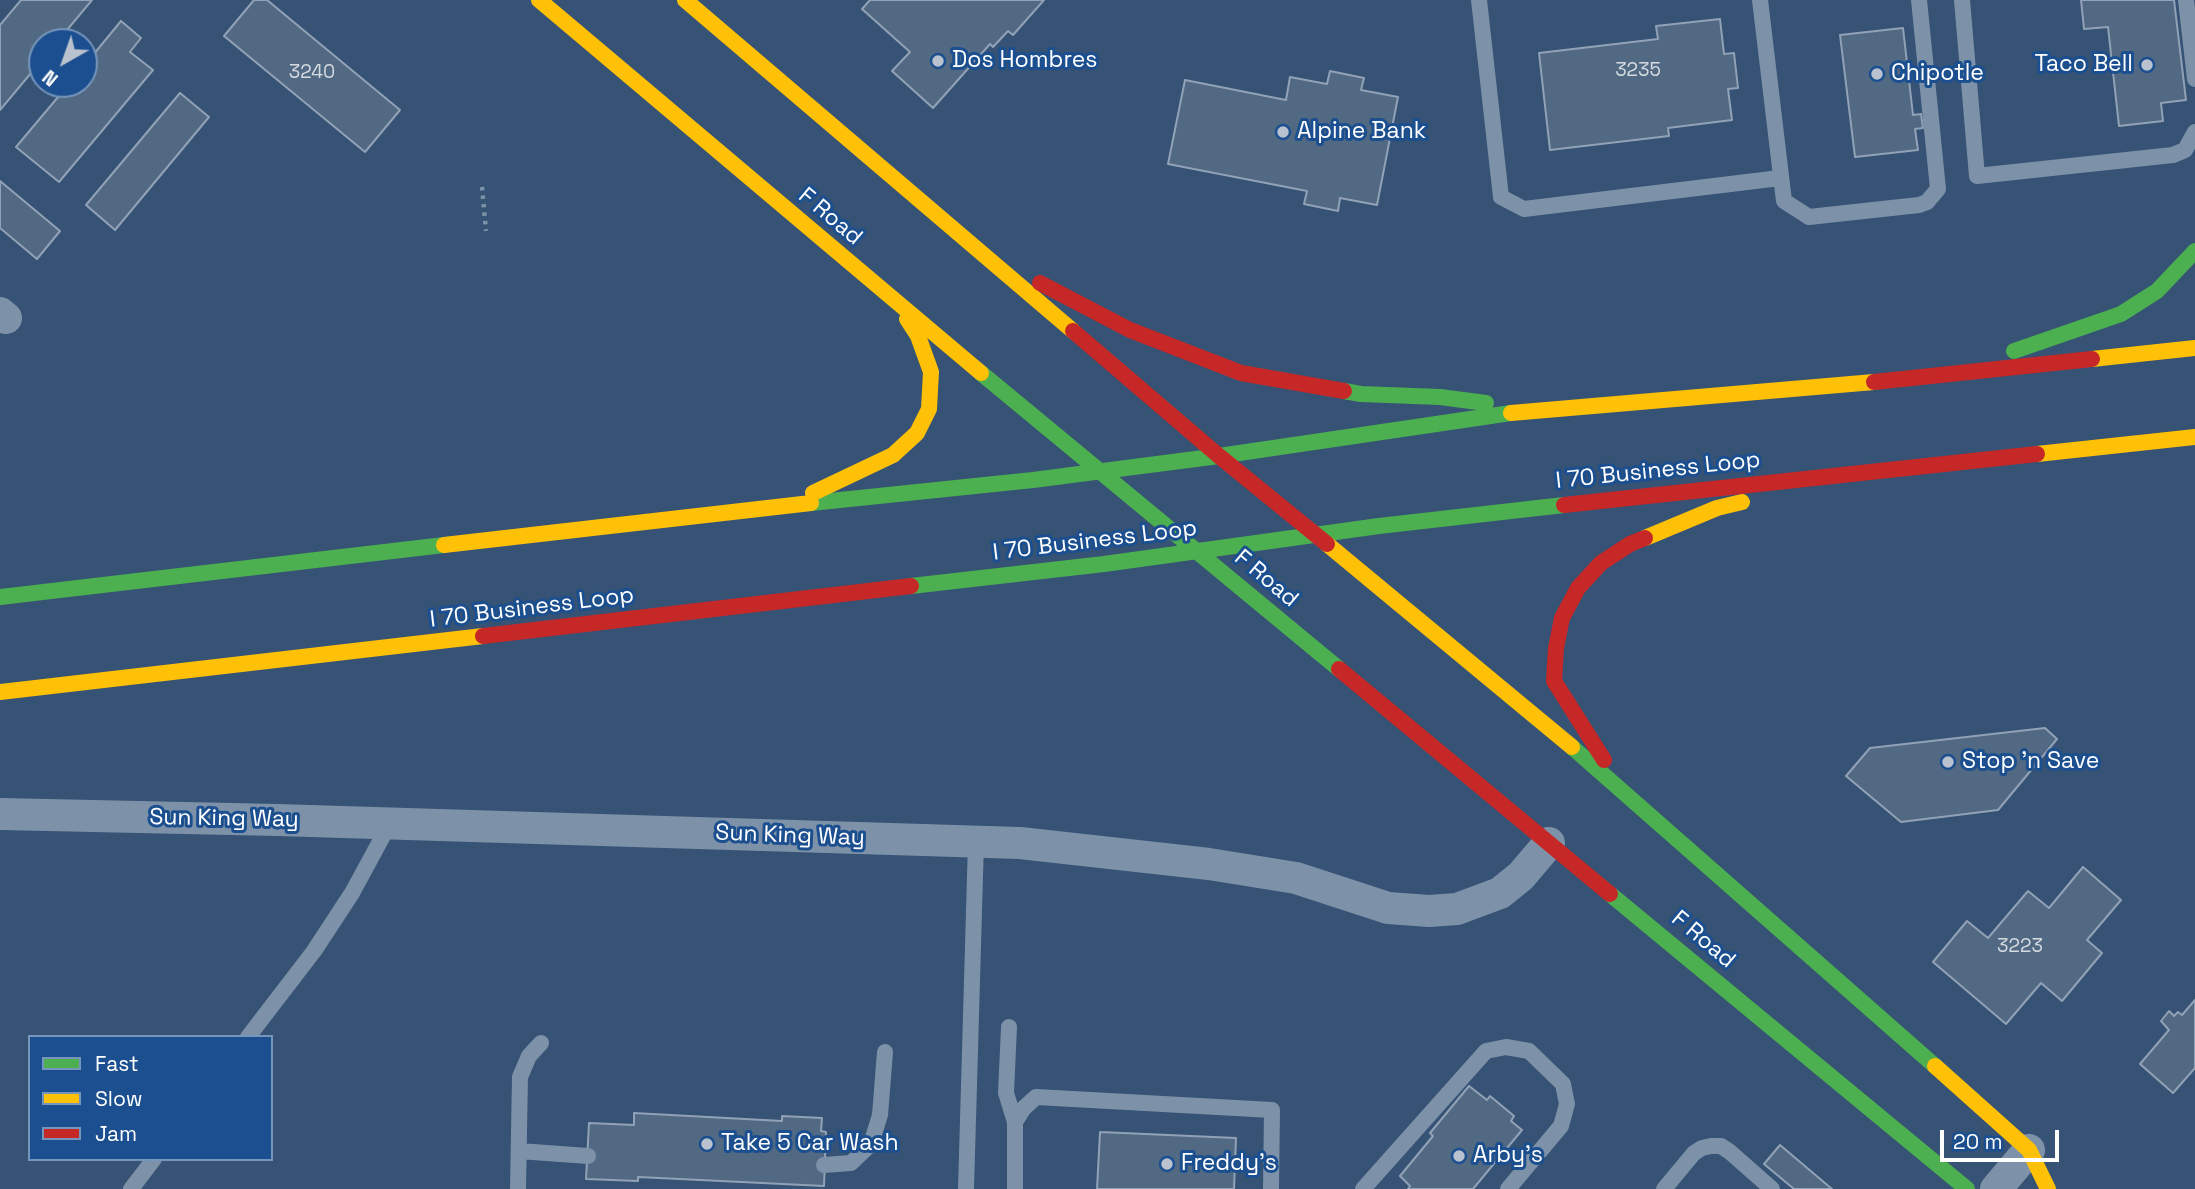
<!DOCTYPE html>
<style>
body{margin:0}
#map{position:relative;width:2195px;height:1189px;overflow:hidden;background:#365274;font-family:"Space Grotesk",sans-serif}
canvas{display:block}
.legend{position:absolute;left:28px;top:1035px;width:245px;height:126px;box-sizing:border-box;background:#1b4f8f;border:2px solid #7695bc;margin:0;padding:9px 12px;list-style:none;font-size:21px;color:#fff}
.legend li{display:flex;align-items:center;gap:14px;height:35px}
.legend b{width:35px;border:2px solid #7695bc}
.north{position:absolute;left:28px;top:28px;width:70px;height:70px;box-sizing:border-box;background:#1b4f8f;border:2px solid #7695bc;border-radius:50%;rotate:220deg;font-size:19px;font-weight:700;line-height:28px;text-align:center;color:#fff}
.north::after{content:'';display:block;margin:auto;width:24px;height:32px;background:#b9c2ce;clip-path:polygon(50% 0,100% 100%,50% 72%,0 100%)}
.scale{position:absolute;left:1940px;top:1130px;width:119px;height:32px;box-sizing:border-box;border:4px solid #fff;border-top:0;padding-left:9px;font-size:21px;line-height:24px;white-space:nowrap;color:#fff;-webkit-text-stroke:5px #1b4f8f;paint-order:stroke}
</style>
<div id="map">
<canvas width="2195" height="1189"></canvas>
<ul class="legend">
<li><b style="height:9px;background:#4caf50"></b>Fast</li>
<li><b style="height:9px;background:#ffc107"></b>Slow</li>
<li><b style="height:9px;background:#c62828"></b>Jam</li>
</ul>
<div class="north">N</div>
<div class="scale">20 m</div>
</div>
<script>
const context = document.querySelector('canvas').getContext('2d');
context.lineJoin = 'round';
function fillPath(path, color) { context.fillStyle = color; context.fill(path, 'evenodd'); }
const poly = rows => new Path2D(rows.map(r => 'M' + r).join(''));
function stroke(path, color, width, dash) { context.strokeStyle = color; context.lineWidth = width; context.lineCap = dash ? 'butt' : 'round'; context.setLineDash(dash || []); context.stroke(path); }
function write(font, color, halo, rows, align = 'center') {
  context.font = font + ' "Space Grotesk",sans-serif'; context.lineWidth = 6; context.setLineDash([]); context.textBaseline = 'middle'; context.strokeStyle = halo; context.fillStyle = color; for (const [text, x, y, turn = 0] of rows) {
    context.save(); context.translate(x, y); context.rotate((+turn || 0) * Math.PI / 180); context.textAlign = isNaN(turn) ? turn : align; if (halo) context.strokeText(text, 0, 0); context.fillText(text, 0, 0); context.restore();
  }
}
const building = poly([
 [21,0,92,0,57,42,42,42,42,60,0,110,0,25,21,0],
 [254,0,267,0,400,110,365,152,224,36,254,0],
 [870,0,1044,0,1013,35,1008,31,993,47,990,44,933,108,892,71,910,52,862,9,870,0],
 [2081,0,2174,0,2186,100,2161,103,2163,121,2119,126,2108,27,2084,29,2081,0],
 [1720,19,1724,54,1734,53,1738,88,1728,89,1732,120,1668,128,1669,136,1550,150,1539,53,1658,39,1656,26,1720,19],
 [121,21,141,38,130,52,153,70,59,182,16,147,69,84,84,84,84,66,121,21],
 [1903,28,1913,115,1921,114,1923,128,1915,129,1918,150,1855,157,1840,35,1903,28],
 [1330,71,1364,78,1361,90,1398,97,1377,205,1340,198,1338,211,1304,204,1307,191,1168,164,1185,80,1286,100,1290,77,1327,84,1330,71],
 [180,93,209,117,115,230,86,205,180,93],
 [0,181,60,231,37,259,0,228,0,181],
 [2045,728,2057,739,1998,810,1901,822,1846,776,1870,748,2045,728],
 [2083,867,2121,900,2087,940,2102,953,2062,1001,2041,983,2006,1024,1933,962,1967,921,1988,938,2028,891,2049,908,2083,867],
 [2195,1000,2195,1068,2173,1093,2140,1064,2169,1030,2161,1021,2169,1011,2174,1016,2178,1012,2182,1015,2195,1000],
 [1469,1086,1487,1100,1490,1096,1514,1116,1511,1121,1522,1130,1473,1189,1408,1189,1410,1186,1400,1176,1433,1136,1430,1133,1469,1086],
 [634,1113,782,1121,782,1116,822,1118,821,1131,826,1132,824,1186,638,1177,638,1181,586,1179,589,1123,634,1125,634,1113],
 [1100,1132,1236,1138,1234,1189,1097,1189,1100,1132],
 [1780,1145,1832,1189,1794,1189,1764,1164,1780,1145]
]);
fillPath(building, '#526984');
stroke(building, '#92a2b6', 2);
stroke(poly([
 [482,187,486,231]
]), '#7d92a8', 4.5, [3.5, 5]);
stroke(poly([
 [1479,0,1501,197,1524,209,1780,178],
 [1760,0,1784,201,1809,217,1919,205,1927,202,1938,189,1919,0],
 [1962,0,1977,176,2173,155,2185,150,2195,132],
 [2186,0,2195,79],
 [1009,1027,1006,1093,1015,1122,1015,1189],
 [248,1037,314,951,352,893,390,823],
 [1015,1122,1024,1108,1036,1097,1272,1110,1271,1189],
 [519,1151,588,1156],
 [824,1165,851,1163,871,1144,880,1115,885,1052],
 [131,1189,154,1159],
 [518,1189,520,1077,529,1056,541,1043],
 [966,1189,976,842],
 [1363,1189,1486,1051,1506,1047,1529,1051,1563,1084,1567,1104,1561,1126,1508,1189],
 [1664,1189,1694,1153,1702,1148,1711,1146,1721,1146,1730,1152,1772,1189]
]), '#7d92a8', 16);
stroke(poly([
 [0,313,6,318],
 [0,814,278,820,1020,843,1209,864,1296,878,1388,908,1429,911,1457,909,1500,893,1521,876,1549,843],
 [1996,1189,2029,1150]
]), '#7d92a8', 32);
stroke(poly([
 [2014,351,2121,314,2157,291,2195,251],
 [981,373,1339,669],
 [1344,391,1361,394,1440,397,1486,403],
 [811,503,1033,480,1219,456,1511,413],
 [911,586,1104,564,1379,526,1564,505],
 [0,597,444,545],
 [1572,747,1935,1066],
 [1610,894,1967,1189]
]), '#4caf50', 16);
stroke(poly([
 [539,0,981,373],
 [685,0,1073,331],
 [2092,359,2195,348],
 [1511,413,1874,382],
 [2037,454,2195,437],
 [813,493,893,455,917,433,929,409,931,372,918,336,907,319],
 [1645,538,1717,508,1742,502],
 [1327,544,1572,747],
 [444,545,811,503],
 [0,692,483,636],
 [1935,1066,2029,1150,2048,1189]
]), '#ffc107', 16);
stroke(poly([
 [1040,283,1130,330,1241,373,1344,391],
 [1073,331,1219,456,1327,544],
 [1874,382,2092,359],
 [1564,505,2037,454],
 [483,636,911,586],
 [1339,669,1610,894],
 [1604,760,1554,681,1556,648,1562,618,1578,588,1601,563,1630,544,1645,538]
]), '#c62828', 16);
for (const [x, y, r, color] of [
 [938,61,7,"#b9c2ce"],
 [2147,65,7,"#b9c2ce"],
 [1877,74,7,"#b9c2ce"],
 [1283,132,7,"#b9c2ce"],
 [1948,762,7,"#b9c2ce"],
 [707,1144,7,"#b9c2ce"],
 [1459,1156,7,"#b9c2ce"],
 [1167,1164,7,"#b9c2ce"]
]) { const dot = new Path2D(); dot.arc(x, y, r, 0, 2 * Math.PI); context.fillStyle = color; context.fill(dot); stroke(dot, '#1b4f8f', 2.5); }
write('19px', '#d4dae0', null, [
 ["3235",1638,71],
 ["3240",312,73],
 ["3223",2020,947]
]);
write('23px', '#fff', '#1b4f8f', [
 ["Dos Hombres",952,61],
 ["Taco Bell",2133,65,"right"],
 ["Chipotle",1891,74],
 ["Alpine Bank",1297,132],
 ["Stop 'n Save",1962,762],
 ["Take 5 Car Wash",721,1144],
 ["Arby's",1473,1156],
 ["Freddy's",1181,1164]
], 'left');
write('23px', '#fff', '#1b4f8f', [
 ["F Road",830,217,40],
 ["I 70 Business Loop",1658,471,-6],
 ["I 70 Business Loop",1095,541,-7],
 ["F Road",1266,579,40],
 ["I 70 Business Loop",532,608,-7],
 ["Sun King Way",224,819,1],
 ["Sun King Way",790,836,2],
 ["F Road",1703,940,40]
]);
</script>
